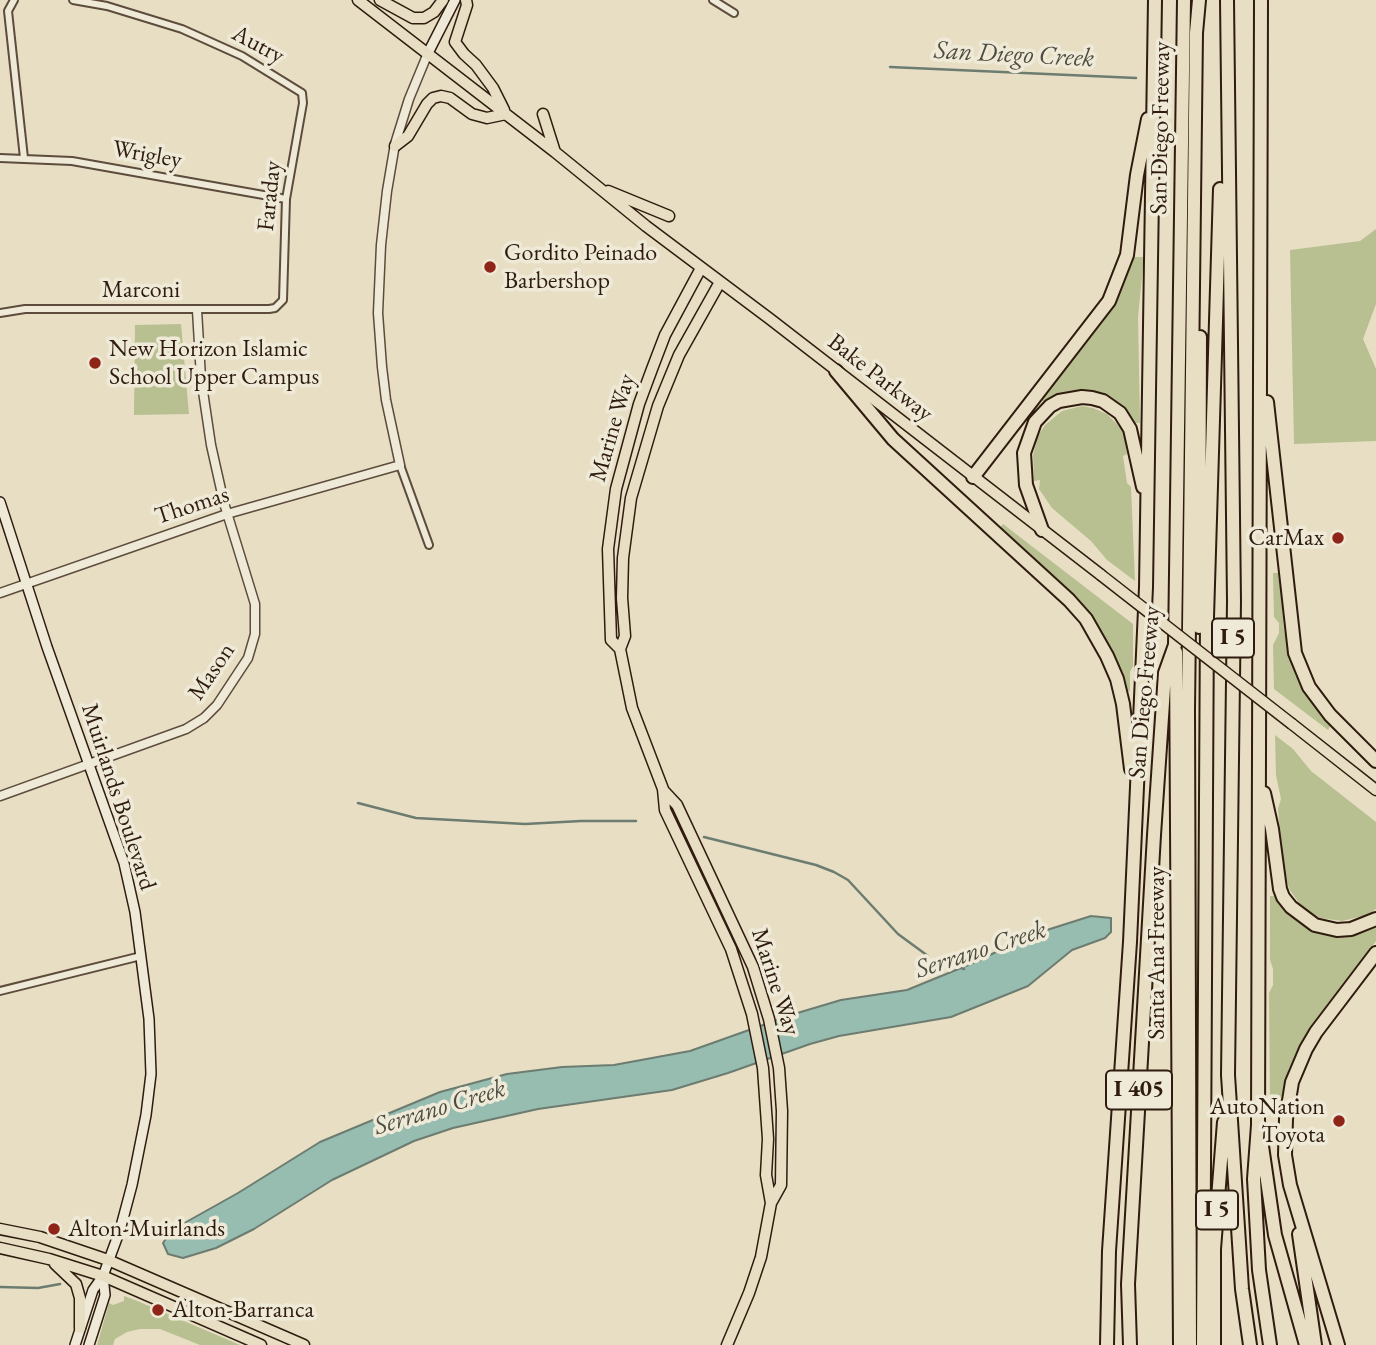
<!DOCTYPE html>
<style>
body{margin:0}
canvas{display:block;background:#e7dec3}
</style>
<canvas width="1376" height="1345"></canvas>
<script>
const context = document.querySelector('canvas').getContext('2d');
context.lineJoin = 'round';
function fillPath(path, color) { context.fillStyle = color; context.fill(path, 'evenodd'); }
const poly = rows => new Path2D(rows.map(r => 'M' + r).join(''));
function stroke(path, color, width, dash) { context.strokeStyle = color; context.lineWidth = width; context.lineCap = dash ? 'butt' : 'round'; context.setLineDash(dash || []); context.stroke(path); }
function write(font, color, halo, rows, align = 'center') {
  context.font = font + ' "EB Garamond",serif'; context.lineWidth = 7; context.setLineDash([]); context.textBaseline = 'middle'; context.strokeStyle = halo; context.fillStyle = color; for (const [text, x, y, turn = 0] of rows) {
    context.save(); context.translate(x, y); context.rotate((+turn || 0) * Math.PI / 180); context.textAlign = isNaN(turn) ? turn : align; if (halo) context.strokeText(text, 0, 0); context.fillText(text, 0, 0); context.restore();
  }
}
fillPath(poly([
 [1376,229,1376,304,1363,339,1376,369,1376,441,1294,444,1290,250,1360,241],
 [1133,257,1144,257,1138,317,1140,423,1135,423,1123,407,1112,399,1096,392,1080,391,1065,393,1047,404,1041,400,1103,322,1118,297],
 [181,324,189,414,134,415,135,325],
 [1082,406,1093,408,1107,414,1120,427,1124,435,1127,454,1123,456,1127,483,1131,487,1135,581,1107,560,1091,541,1052,508,1039,489,1040,480,1034,481,1033,455,1038,436,1045,425,1062,411],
 [1003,524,1133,624,1133,666,1130,672,1130,691,1126,692,1114,655,1090,616,999,529],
 [1273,573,1279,573,1284,630,1289,654,1307,694,1331,725,1328,730,1274,689,1273,645,1279,633,1279,623,1274,617],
 [1275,735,1293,749,1311,771,1376,822,1376,909,1367,915,1342,921,1320,918,1302,907,1289,889,1282,861,1278,809,1281,799,1276,775],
 [1270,896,1276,896,1283,907,1298,922,1323,934,1359,934,1376,926,1376,941,1308,1030,1289,1068,1280,1103,1270,1103,1269,993,1273,985,1273,969,1270,960],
 [124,1296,135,1300,240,1345,200,1345,160,1329,140,1329,127,1332,115,1339,113,1345,97,1345,109,1303,113,1305,124,1301]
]), '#b8c092');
const water = poly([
 [1091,916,1111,918,1111,932,1105,938,1072,950,1028,986,951,1017,839,1036,810,1044,728,1073,672,1090,538,1109,453,1128,414,1141,332,1180,254,1229,216,1248,183,1258,168,1254,163,1243,172,1230,238,1193,320,1142,440,1092,507,1074,562,1067,614,1065,690,1051,794,1014,841,1000,907,990,978,961,1028,936,1091,916]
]);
fillPath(water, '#97bcb0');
stroke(water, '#6d7c70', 2);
stroke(poly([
 [890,67,1136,78],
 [358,803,416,818,525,824,581,821,636,821],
 [704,837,816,865,834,872,848,880,898,934,928,956],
 [951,964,964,969],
 [0,1287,38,1288,60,1284]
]), '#6d7c70', 2.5);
const minor = poly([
 [14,0,8,11,24,158],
 [713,0,734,13],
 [0,158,72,161,286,199],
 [0,313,25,309,269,309,275,308,283,300,286,199,303,103,302,93,242,56,182,29,107,6,73,0],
 [400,465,429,545],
 [0,991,141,956]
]);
const tertiary = poly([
 [0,593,227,514,400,465,386,400,382,367,378,313,381,245,387,191,395,144,409,99,428,53],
 [0,796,186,729,204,718,217,705,248,658,255,634,255,604,224,503,211,445,201,378,197,310]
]);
const secondary = poly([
 [428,53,455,0],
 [0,502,47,647,124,863,135,912,149,1019,151,1074,146,1115,132,1185,120,1230,103,1276,93,1290,75,1345],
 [89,1345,105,1295,103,1276]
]);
const primary = poly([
 [358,0,555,152,646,226,770,319,1101,575],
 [380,0,413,18,424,18,434,12,443,0],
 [466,0,467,5,455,42,464,54,476,65,493,88,504,110],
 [543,114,555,152],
 [395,146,408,136,427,104,433,98,441,96,450,98,472,114,487,118,506,114],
 [608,191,669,216],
 [720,282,679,355,658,406,631,498,623,558,622,598,625,636,620,649,632,708,663,789,665,810,731,949,752,1014,763,1068,768,1139,766,1175,771,1203],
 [620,649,611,640,608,549,616,489,639,404,652,369,665,335,701,268],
 [1292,724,1376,790],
 [663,790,677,805,753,967,769,1019,779,1068,782,1111,781,1185,771,1203,761,1257,749,1293,727,1345],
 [0,1229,40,1237,108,1260,304,1345],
 [0,1248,49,1259,103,1276,261,1345],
 [55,1264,76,1284,80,1298,80,1328]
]);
const motorway = poly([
 [1227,0,1234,601,1228,1075,1242,1289,1250,1345],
 [1261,0,1258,1125,1254,1179,1259,1270,1270,1345],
 [836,371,893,439,1069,600,1086,619,1107,656,1117,679,1123,704,1131,769],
 [1267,402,1295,653,1309,687,1330,715,1376,761],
 [973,477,1109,301,1127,255,1137,175,1148,119],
 [1042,530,1026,485,1024,453,1035,422,1050,406,1059,401,1082,397,1092,398,1103,401,1120,413,1130,429,1143,487],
 [1199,627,1200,337],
 [1176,652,1180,1345],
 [1264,793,1272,829,1280,889,1283,897,1291,907,1315,925,1337,930,1351,929,1376,919],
 [1262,1146,1275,1235,1306,1345],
 [1299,1234,1315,1345],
 [1107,1345,1109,1251,1130,942,1146,587,1155,0],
 [1130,1345,1128,1284,1154,835,1165,673,1175,645,1184,0],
 [1190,1345,1188,710,1196,33,1199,0],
 [1203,1345,1207,617,1220,189],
 [1214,1345,1214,1249,1224,1122],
 [1338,1345,1290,1185,1285,1155,1286,1119,1292,1082,1306,1049,1316,1032,1376,953]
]);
stroke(minor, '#5d4c3c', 10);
stroke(tertiary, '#5d4c3c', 11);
stroke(secondary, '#2f1c0f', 12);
stroke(primary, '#2f1c0f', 13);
stroke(motorway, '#2f1c0f', 16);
stroke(minor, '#efead8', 6);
stroke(tertiary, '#efead8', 8);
stroke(secondary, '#efead8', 9);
stroke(primary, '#e7dec3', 10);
stroke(motorway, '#e7dec3', 12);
const primaryBridge = poly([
 [1101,575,1292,724]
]);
stroke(primaryBridge, '#2f1c0f', 13, []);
stroke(primaryBridge, '#e7dec3', 10);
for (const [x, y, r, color] of [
 [490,267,7,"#8f2418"],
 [95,363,7,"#8f2418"],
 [1338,538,7,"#8f2418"],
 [1339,1121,7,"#8f2418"],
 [54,1229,7,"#8f2418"],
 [158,1310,7,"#8f2418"]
]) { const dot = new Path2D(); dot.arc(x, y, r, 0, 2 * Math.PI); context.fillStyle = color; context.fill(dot); stroke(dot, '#efead8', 2.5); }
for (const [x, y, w] of [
 [1233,638,42],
 [1139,1090,66],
 [1217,1210,42]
]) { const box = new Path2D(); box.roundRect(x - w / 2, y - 19.5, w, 39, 5); context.fillStyle = '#efead8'; context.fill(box); stroke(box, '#2f1c0f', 2); }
write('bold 23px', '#2f1c0f', null, [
 ["I 5",1233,638],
 ["I 405",1139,1090],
 ["I 5",1217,1210]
]);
write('24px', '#2f1c0f', '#efead8', [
 ["Autry",258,45,28],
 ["San Diego Freeway",1161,128,-89],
 ["Wrigley",147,155,10],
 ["Faraday",270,196,-84],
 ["Marconi",141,290],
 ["Bake Parkway",880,378,38],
 ["Marine Way",613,428,-74],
 ["Thomas",192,506,-18],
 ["Mason",212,672,-56],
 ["San Diego Freeway",1145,692,-85],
 ["Muirlands Boulevard",118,797,72],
 ["Santa Ana Freeway",1157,953,-90],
 ["Marine Way",775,982,72]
]);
write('24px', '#2f1c0f', '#efead8', [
 ["Gordito Peinado",504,253],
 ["Barbershop",504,281],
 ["New Horizon Islamic",109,349],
 ["School Upper Campus",109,377],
 ["CarMax",1324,538,"right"],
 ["AutoNation",1325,1107,"right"],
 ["Toyota",1325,1135,"right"],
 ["Alton-Muirlands",68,1229],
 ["Alton-Barranca",172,1310]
], 'left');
write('italic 26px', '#4e4c3f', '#efead8', [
 ["San Diego Creek",1014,55,3],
 ["Serrano Creek",981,950,-18],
 ["Serrano Creek",440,1108,-17]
]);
</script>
